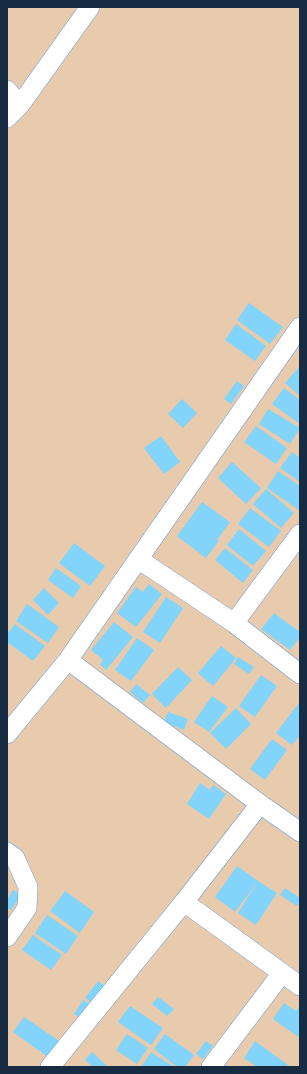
<!DOCTYPE html>
<style>
body{margin:0}
#map{position:relative;width:307px;height:1074px;overflow:hidden;background:#cde3f9;font-family:"Varela Round",sans-serif}
canvas{display:block}
.frame{position:absolute;inset:0;border:8px solid #172c42;pointer-events:none}
</style>
<div id="map">
<canvas width="307" height="1074"></canvas>
<div class="frame"></div>
</div>
<script>
const context = document.querySelector('canvas').getContext('2d');
context.lineJoin = 'round';
function fillPath(path, color) { context.fillStyle = color; context.fill(path, 'evenodd'); }
const poly = rows => new Path2D(rows.map(r => 'M' + r).join(''));
function stroke(path, color, width, dash) { context.strokeStyle = color; context.lineWidth = width; context.lineCap = dash ? 'butt' : 'round'; context.setLineDash(dash || []); context.stroke(path); }
fillPath(poly([
 [7,7,300,7,300,1067,7,1067]
]), '#e7cbac');
fillPath(poly([
 [249,303,283,327,270,344,237,320],
 [236,324,266,346,255,361,225,340],
 [300,366,300,396,285,383],
 [237,381,244,386,231,404,224,399],
 [284,388,300,400,300,424,272,404],
 [182,399,197,413,183,428,168,414],
 [268,409,300,428,290,444,259,424],
 [256,426,287,448,276,464,244,442],
 [161,436,180,462,164,474,144,448],
 [292,452,300,458,300,482,280,468],
 [232,462,261,488,246,504,218,478],
 [278,471,300,486,300,511,267,488],
 [266,489,294,513,281,528,253,504],
 [202,502,230,522,217,540,219,541,206,558,177,536],
 [250,508,281,531,269,547,238,524],
 [239,529,266,551,253,566,227,545],
 [74,543,105,566,90,586,59,563],
 [225,548,253,570,243,583,215,560],
 [56,568,81,586,73,598,48,580],
 [149,584,162,594,136,627,117,613,136,587,143,592],
 [44,588,59,603,48,615,33,600],
 [166,597,183,608,160,643,143,632],
 [27,604,59,627,48,643,16,621],
 [274,613,300,632,300,637,290,650,261,629],
 [114,622,133,637,106,670,100,664,103,660,91,650],
 [15,624,45,646,33,661,7,642,7,634],
 [137,638,154,650,131,681,115,670],
 [221,646,236,658,213,686,198,673],
 [238,657,254,667,249,674,234,664],
 [178,667,192,680,166,708,152,694],
 [261,675,277,686,255,717,239,706],
 [136,684,150,695,143,703,130,692],
 [212,696,228,707,209,732,194,722],
 [299,703,300,704,300,735,292,745,276,733],
 [236,708,251,724,226,749,210,733],
 [168,712,188,719,184,730,164,722],
 [272,739,287,750,265,780,250,769],
 [200,783,210,790,213,785,226,794,209,819,187,804],
 [237,866,258,881,235,912,215,897],
 [258,881,277,893,256,925,238,913],
 [285,888,300,898,300,901,297,906,280,895],
 [13,890,21,895,11,910,7,908,7,900],
 [65,891,94,912,80,933,50,911],
 [47,915,78,936,66,954,35,933],
 [33,935,62,955,51,970,22,950],
 [98,981,105,986,92,1003,85,998],
 [158,997,174,1009,167,1016,152,1004],
 [83,1000,90,1004,81,1018,74,1014],
 [284,1003,296,1011,299,1007,300,1008,300,1038,273,1019],
 [130,1006,163,1028,151,1045,118,1022],
 [24,1017,59,1041,48,1057,13,1032],
 [127,1034,148,1048,137,1064,116,1050],
 [165,1034,194,1055,185,1067,177,1067,154,1049],
 [206,1041,213,1046,203,1059,196,1054],
 [255,1041,288,1065,286,1067,257,1067,244,1058],
 [92,1052,108,1067,93,1067,85,1060],
 [151,1052,174,1067,141,1067]
]), '#82d4fb');
const minor = poly([
 [7,90,20,105],
 [7,118,20,105,90,7],
 [138,559,234,623,300,674],
 [234,623,300,534],
 [68,660,260,804,300,832],
 [7,734,68,660,300,327],
 [7,852,15,858,28,887,27,908,7,937],
 [184,902,300,986],
 [50,1067,184,902,260,804],
 [211,1067,282,973]
]);
stroke(minor, '#669acf', 20);
stroke(minor, '#fff', 19);
</script>
